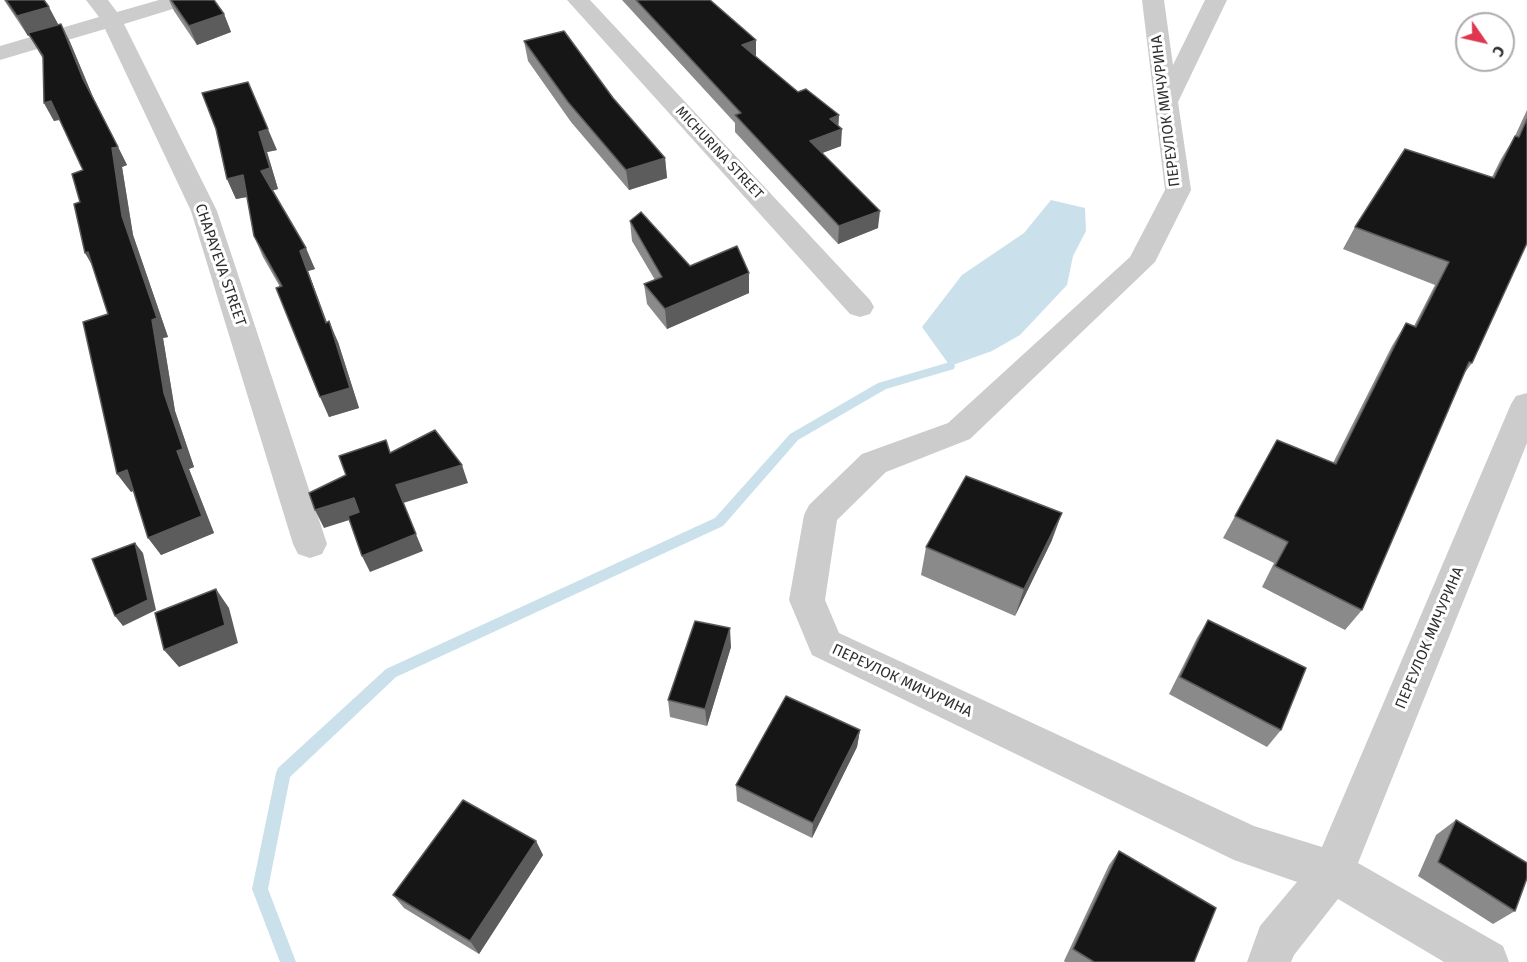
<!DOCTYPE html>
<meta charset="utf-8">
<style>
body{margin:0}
#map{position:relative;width:1527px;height:962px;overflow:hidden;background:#fff;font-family:"Fira Sans",sans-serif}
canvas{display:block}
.north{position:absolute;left:1455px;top:12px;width:60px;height:60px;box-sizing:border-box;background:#fff;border:2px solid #acacac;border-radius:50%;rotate:124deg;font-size:16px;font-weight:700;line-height:24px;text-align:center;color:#2f2f2f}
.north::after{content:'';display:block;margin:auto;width:21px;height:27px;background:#df374f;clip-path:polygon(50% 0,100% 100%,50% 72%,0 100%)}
</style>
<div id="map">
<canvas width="1527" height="962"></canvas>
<div class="north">С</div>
</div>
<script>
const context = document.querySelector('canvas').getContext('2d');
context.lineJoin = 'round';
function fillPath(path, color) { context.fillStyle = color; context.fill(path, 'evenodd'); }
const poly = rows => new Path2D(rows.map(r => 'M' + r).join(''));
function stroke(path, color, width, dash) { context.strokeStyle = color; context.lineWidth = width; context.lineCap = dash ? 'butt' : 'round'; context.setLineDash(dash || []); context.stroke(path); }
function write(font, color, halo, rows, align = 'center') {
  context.font = font + ' "Fira Sans",sans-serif'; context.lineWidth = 6; context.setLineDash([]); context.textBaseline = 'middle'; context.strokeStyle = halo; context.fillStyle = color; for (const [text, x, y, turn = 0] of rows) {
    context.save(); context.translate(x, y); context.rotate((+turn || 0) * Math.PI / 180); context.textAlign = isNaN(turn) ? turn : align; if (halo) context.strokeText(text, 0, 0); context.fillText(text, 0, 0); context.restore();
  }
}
fillPath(poly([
 [1051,200,1085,208,1086,231,1073,256,1067,285,1020,335,992,351,950,366,922,327,962,275,1024,233]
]), '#cae0eb');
fillPath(poly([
 [950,362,954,363,955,366,954,369,886,389,798,440,723,526,396,677,290,777,268,889,296,962,280,962,252,889,276,773,278,768,386,669,715,518,790,434,878,383,950,362]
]), '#cae0eb');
fillPath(poly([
 [86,0,108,0,117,12,159,0,193,0,189,4,124,24,217,211,327,544,322,554,310,558,298,554,293,544,191,211,105,29,0,60,0,46,99,17,86,0],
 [567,0,590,0,870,300,874,307,870,314,860,317,850,314,567,0],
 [1142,0,1164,0,1173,65,1205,0,1227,0,1178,102,1191,190,1155,262,970,439,886,472,837,520,825,600,839,633,1254,826,1322,847,1511,404,1516,396,1527,393,1527,443,1358,863,1503,946,1509,962,1444,962,1338,899,1294,955,1291,962,1247,962,1260,926,1297,882,1234,860,812,655,789,600,804,515,809,505,862,454,948,423,1130,257,1165,190,1142,0]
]), '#ccc');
fillPath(poly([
 [4,0,44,0,58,24,61,24,70,42,93,97,127,165,122,167,133,235,168,337,163,338,175,411,194,467,189,469,214,533,161,555,134,490,131,492,108,314,80,202,83,170,60,120,54,121,44,103,43,59,29,35,28,36],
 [169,0,224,14,231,32,197,45,174,11],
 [622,0,710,0,756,57,798,92,839,115,838,126,841,146,822,153,878,228,838,244,735,132,735,123],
 [524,41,613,98,665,158,667,178,629,190,571,122,528,61],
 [1527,110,1527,243,1472,363,1463,375,1362,610,1345,630,1262,587,1274,563,1223,538,1277,440,1333,463,1392,346,1406,323,1414,326,1435,285,1343,249,1355,227,1492,177,1501,159,1515,136],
 [216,129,277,150,267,152,278,189,273,190,315,269,308,271,327,322,338,342,359,408,329,417,280,287,263,257,254,236,247,197,236,199,227,179],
 [630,221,690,266,749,273,749,293,667,329,647,304,644,284,655,280,632,241],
 [1052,540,1015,616,921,575,926,547],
 [1208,620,1281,730,1267,747,1169,694,1197,638],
 [731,647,707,726,670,717,668,700],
 [860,730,857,747,812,838,737,801,736,785],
 [1456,820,1515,911,1493,924,1418,876,1436,835],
 [536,841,543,855,479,954,404,908,393,895],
 [1119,851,1194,962,1065,962,1064,961,1109,865]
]), '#8a8a8a');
fillPath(poly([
 [49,7,59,26,28,36,17,16],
 [224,14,231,32,197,45,189,26],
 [61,24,70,42,93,97,127,165,122,167,133,235,168,337,163,338,175,411,194,467,189,469,214,533,161,555,148,538,177,451,122,216,112,148],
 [756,40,756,57,742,45],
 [51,101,61,119,54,121,44,103],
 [839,115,838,131,842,129,841,146,809,158,810,141,830,119],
 [268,129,277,150,267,152,278,189,270,191,261,171,259,132],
 [665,158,667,178,629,190,626,170],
 [243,175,252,196,236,199,227,179],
 [880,211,878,228,838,244,839,226],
 [306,248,315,269,308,271,334,343,326,323,300,251],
 [88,252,96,272,85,253],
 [749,273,749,293,667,329,665,309],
 [329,321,338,342,359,408,329,417,320,397],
 [462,465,468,483,403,503,423,551,370,572,362,556,396,485],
 [127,470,140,488,131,492,117,474],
 [354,498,362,516,324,528,315,510],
 [1062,513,1052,540,1015,616,1024,589],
 [135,543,143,553,156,610,123,626,115,616],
 [216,589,229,608,238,643,179,667,164,650],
 [730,628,731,647,707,726,705,709],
 [860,730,857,747,812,838,813,823],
 [536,841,543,855,479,954,470,941]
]), '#5c5c5c');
const building = poly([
 [6,0,44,0,49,7,17,16,6,0],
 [171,0,214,0,224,14,189,26,171,0],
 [636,0,710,0,756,40,742,45,798,92,806,89,839,115,830,119,842,129,810,141,880,211,839,226,735,115,741,113,636,0],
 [61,24,83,79,118,147,112,148,122,216,157,318,152,320,164,393,183,449,177,451,202,516,148,538,127,470,117,474,83,322,108,314,88,252,85,253,74,204,80,202,72,174,83,170,51,101,44,103,43,56,28,33,61,24],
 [564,31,613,98,665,158,626,170,568,102,524,41,564,31],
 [248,82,268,129,259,132,270,168,261,171,306,248,300,251,326,323,329,321,350,388,320,397,276,288,282,286,254,236,243,175,227,179,216,129,202,93,248,82],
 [1527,119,1527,243,1472,363,1469,362,1362,610,1275,566,1288,542,1235,516,1277,440,1336,464,1406,323,1416,327,1449,262,1355,227,1405,149,1494,178,1515,136,1519,137,1527,119],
 [641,212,690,266,737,246,749,273,665,309,644,284,662,277,630,221,641,212],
 [435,430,462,465,396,485,416,534,362,556,348,516,359,512,354,498,315,510,309,493,346,475,339,456,386,440,390,453,435,430],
 [966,476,1062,513,1024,589,926,547,966,476],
 [135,543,148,600,115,616,92,559,135,543],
 [216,589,225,625,164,650,155,613,216,589],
 [1208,620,1306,668,1281,730,1180,677,1208,620],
 [695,621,730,628,705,709,668,700,695,621],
 [786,696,860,730,813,823,736,785,786,696],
 [463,800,536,841,470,941,393,895,463,800],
 [1456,820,1527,863,1527,878,1515,911,1438,862,1456,820],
 [1119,851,1216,908,1194,962,1094,962,1073,949,1119,851]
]);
fillPath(building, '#161616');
stroke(building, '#5c5c5c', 1.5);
write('14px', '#2f2f2f', '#fff', [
 ["MICHURINA STREET",719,153,47]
]);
write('15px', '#2f2f2f', '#fff', [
 ["ПЕРЕУЛОК МИЧУРИНА",1166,111,-97],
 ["CHAPAYEVA STREET",220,265,71],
 ["ПЕРЕУЛОК МИЧУРИНА",1430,638,-67],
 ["ПЕРЕУЛОК МИЧУРИНА",902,681,25]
]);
</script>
